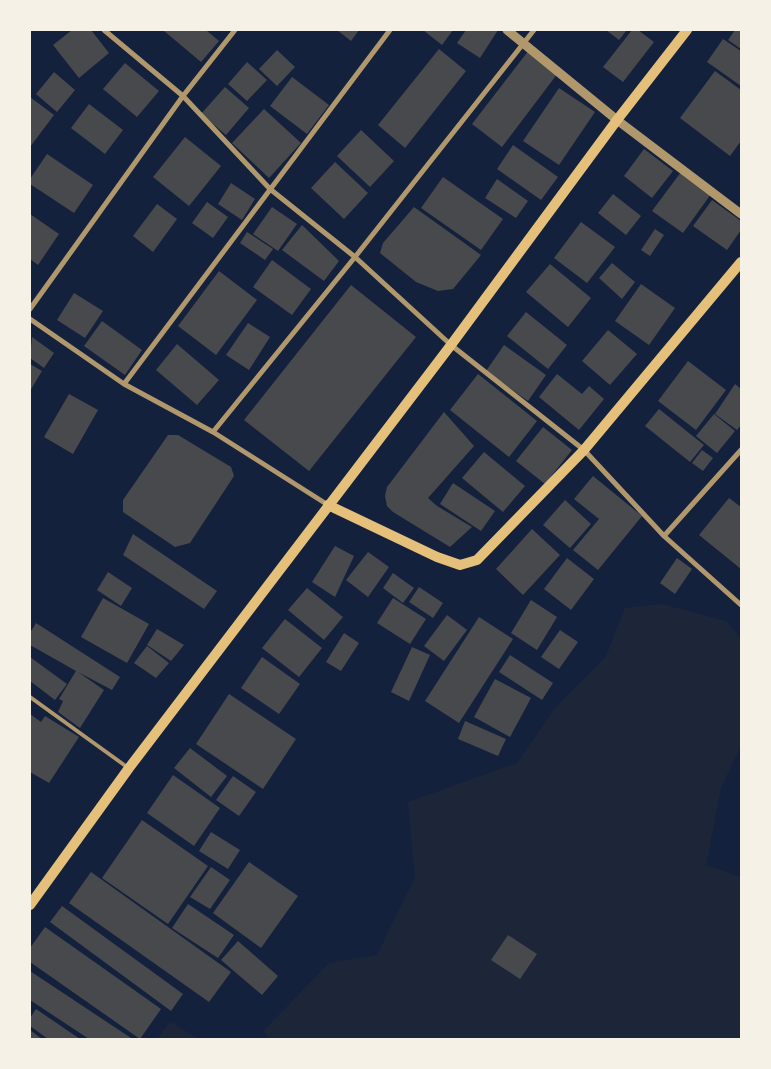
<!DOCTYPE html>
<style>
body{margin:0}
#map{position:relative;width:771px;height:1069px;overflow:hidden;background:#14213d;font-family:"Public Sans",sans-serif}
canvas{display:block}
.frame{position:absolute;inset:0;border:31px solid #f6f1e7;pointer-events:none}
</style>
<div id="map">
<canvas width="771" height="1069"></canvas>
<div class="frame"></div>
</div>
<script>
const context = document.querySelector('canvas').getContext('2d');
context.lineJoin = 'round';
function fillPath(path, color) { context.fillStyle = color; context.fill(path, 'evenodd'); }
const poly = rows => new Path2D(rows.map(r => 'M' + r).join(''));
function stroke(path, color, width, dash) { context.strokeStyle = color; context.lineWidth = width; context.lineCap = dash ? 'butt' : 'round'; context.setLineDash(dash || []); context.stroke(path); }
fillPath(poly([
 [662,604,726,621,741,639,741,746,721,788,706,865,741,877,741,1039,269,1039,263,1031,329,963,377,955,415,877,408,802,517,763,556,707,606,656,625,608],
 [170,1022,199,1039,157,1039]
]), '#1d2539');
fillPath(poly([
 [72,30,91,30,109,53,79,78,53,45],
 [163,30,206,30,219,41,201,62],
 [337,30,359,30,351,41],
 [423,30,453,30,442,45],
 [466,30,498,30,480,58,457,43],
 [606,30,627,30,619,40],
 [632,30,638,30,654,42,623,82,603,67],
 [735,30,741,30,741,49,728,40],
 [723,39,741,51,741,86,707,62],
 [439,49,466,71,405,148,378,125],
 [277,50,295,67,277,86,259,69],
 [529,50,558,73,502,147,472,124],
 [247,62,267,80,247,101,228,84],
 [125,63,159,91,137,117,103,89],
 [715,71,741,90,741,141,730,156,680,118],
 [54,72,75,90,57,112,36,94],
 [292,77,329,105,307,134,270,106],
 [225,87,249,108,226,135,201,114],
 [559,88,595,112,559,165,523,141],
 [30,97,54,115,30,147],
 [89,104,123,130,105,154,71,128],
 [264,109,301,143,269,178,232,143],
 [361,130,394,161,370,187,337,156],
 [185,137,221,166,189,206,153,177],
 [513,145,558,177,541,200,497,169],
 [644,149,673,171,652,198,624,176],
 [47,154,93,185,74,213,30,184,30,179],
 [335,162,368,193,344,219,311,188],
 [681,172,711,194,683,233,652,211],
 [443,177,503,219,481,250,421,208],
 [497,179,528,201,516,218,485,198],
 [231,183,255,199,242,220,218,204],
 [613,194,641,216,626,235,598,213],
 [712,200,741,221,741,230,727,250,693,226],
 [207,202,228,217,213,238,192,223],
 [157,204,177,219,153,252,133,236],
 [272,207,297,224,278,251,253,234],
 [414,207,481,255,453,289,438,291,416,282,380,253,383,243],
 [30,214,59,234,38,265,30,259],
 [581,222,615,247,587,283,554,258],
 [302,225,339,261,324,281,282,250],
 [655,229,664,235,650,256,641,250],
 [247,232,273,249,265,260,240,243],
 [272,260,311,289,292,315,253,287],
 [612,263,635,282,622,299,599,278],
 [550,264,591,298,568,327,526,292],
 [219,271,257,300,216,355,178,326],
 [641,284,675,308,649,345,615,321],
 [351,285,416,337,309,471,244,420],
 [74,293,103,311,85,338,57,320],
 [526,312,567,345,548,369,507,336],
 [102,321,142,350,125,375,84,346],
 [248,323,270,337,249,370,226,355],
 [608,330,637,354,610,385,582,361],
 [32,337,54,353,44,368,30,358],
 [177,344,219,380,197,405,156,370],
 [504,345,546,375,528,401,486,371],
 [688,361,726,390,696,430,658,401],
 [30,364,42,371,30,391],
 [478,374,537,421,509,457,450,410],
 [557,374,582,394,589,386,604,399,579,430,539,397],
 [735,384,741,389,741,425,737,430,715,414],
 [69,394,98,410,73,454,44,437],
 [659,409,704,445,690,462,645,426],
 [444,412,474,446,428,498,437,506,472,527,450,547,393,512,387,506,385,496,387,487],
 [714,414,735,431,717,453,696,436],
 [543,427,572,450,545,484,516,461],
 [168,435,178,435,231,467,234,476,190,543,175,547,123,512,123,500],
 [702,450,713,458,703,471,692,463],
 [484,452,525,486,503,512,462,478],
 [593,476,642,516,598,570,573,550,599,519,574,499],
 [453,483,495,511,481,531,440,504],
 [729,498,741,507,741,569,699,535],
 [565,500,591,524,570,548,543,525],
 [532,529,560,555,523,595,496,569],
 [133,534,217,591,204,609,123,555],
 [335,546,354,556,335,597,312,582],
 [368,552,389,567,368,597,346,580],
 [567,558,594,579,571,610,544,589],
 [677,558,692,569,675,594,660,583],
 [108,572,132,588,121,606,97,590],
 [393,573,414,588,403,603,383,588],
 [419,587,443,603,433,618,409,602],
 [307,588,343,617,324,640,288,610],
 [103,598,149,624,127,663,81,637],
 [393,598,426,619,410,644,377,623],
 [531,600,557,617,537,650,511,633],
 [447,615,467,630,444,661,424,646],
 [479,617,513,639,459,723,425,701],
 [285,619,322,648,299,677,262,648],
 [36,623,120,677,112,690,78,672,104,690,80,728,58,712,63,701,59,699,76,671,30,645,30,633],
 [157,629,184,645,171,661,147,645],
 [560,630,578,642,559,669,541,657],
 [344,633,359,643,341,671,326,662],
 [147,646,169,663,156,678,134,663],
 [412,647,430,655,409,701,391,692],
 [510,655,553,683,542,700,499,672],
 [30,657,67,684,55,700,30,681],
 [262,657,300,684,279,714,241,688],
 [495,679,531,698,510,737,474,717],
 [229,694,296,739,263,789,196,744],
 [30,714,41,722,45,716,79,737,49,783,30,772],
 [465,721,506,739,498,756,458,739],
 [190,748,227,776,211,797,174,768],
 [173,775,220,808,194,846,147,813],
 [233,776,256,792,239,816,216,800],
 [142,820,208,866,168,924,102,878],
 [211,832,240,850,228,869,199,851],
 [249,862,298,896,261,948,213,913],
 [211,867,230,880,210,909,190,897],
 [91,872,231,972,209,1002,69,903],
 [188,904,234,935,218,958,172,928],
 [62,906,183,994,171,1011,50,922],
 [45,927,161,1009,140,1039,30,962,30,948],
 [508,935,537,954,520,979,491,960],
 [238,941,278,976,262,995,221,960],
 [30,971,131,1038,130,1039,89,1039,30,1000],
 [36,1009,80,1039,48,1039,30,1026,30,1018],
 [30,1030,42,1039,30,1039]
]), '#48494c');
stroke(poly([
 [30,697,127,767]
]), '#b1986c', 4);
stroke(poly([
 [104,30,183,96,270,189,355,257,451,345,584,450,664,536,741,605],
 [30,309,183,96,235,30],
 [30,319,124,384,213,432,328,505],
 [124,384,390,30],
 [213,432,355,257,534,30],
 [664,536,741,450]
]), '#b1986c', 5);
stroke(poly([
 [507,30,617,120,741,214]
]), '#b1986c', 9);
stroke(poly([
 [328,505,437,557,460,565,477,560,584,450,741,262],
 [30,905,129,768,451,345,617,120,687,30]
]), '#e5c07b', 10);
</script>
